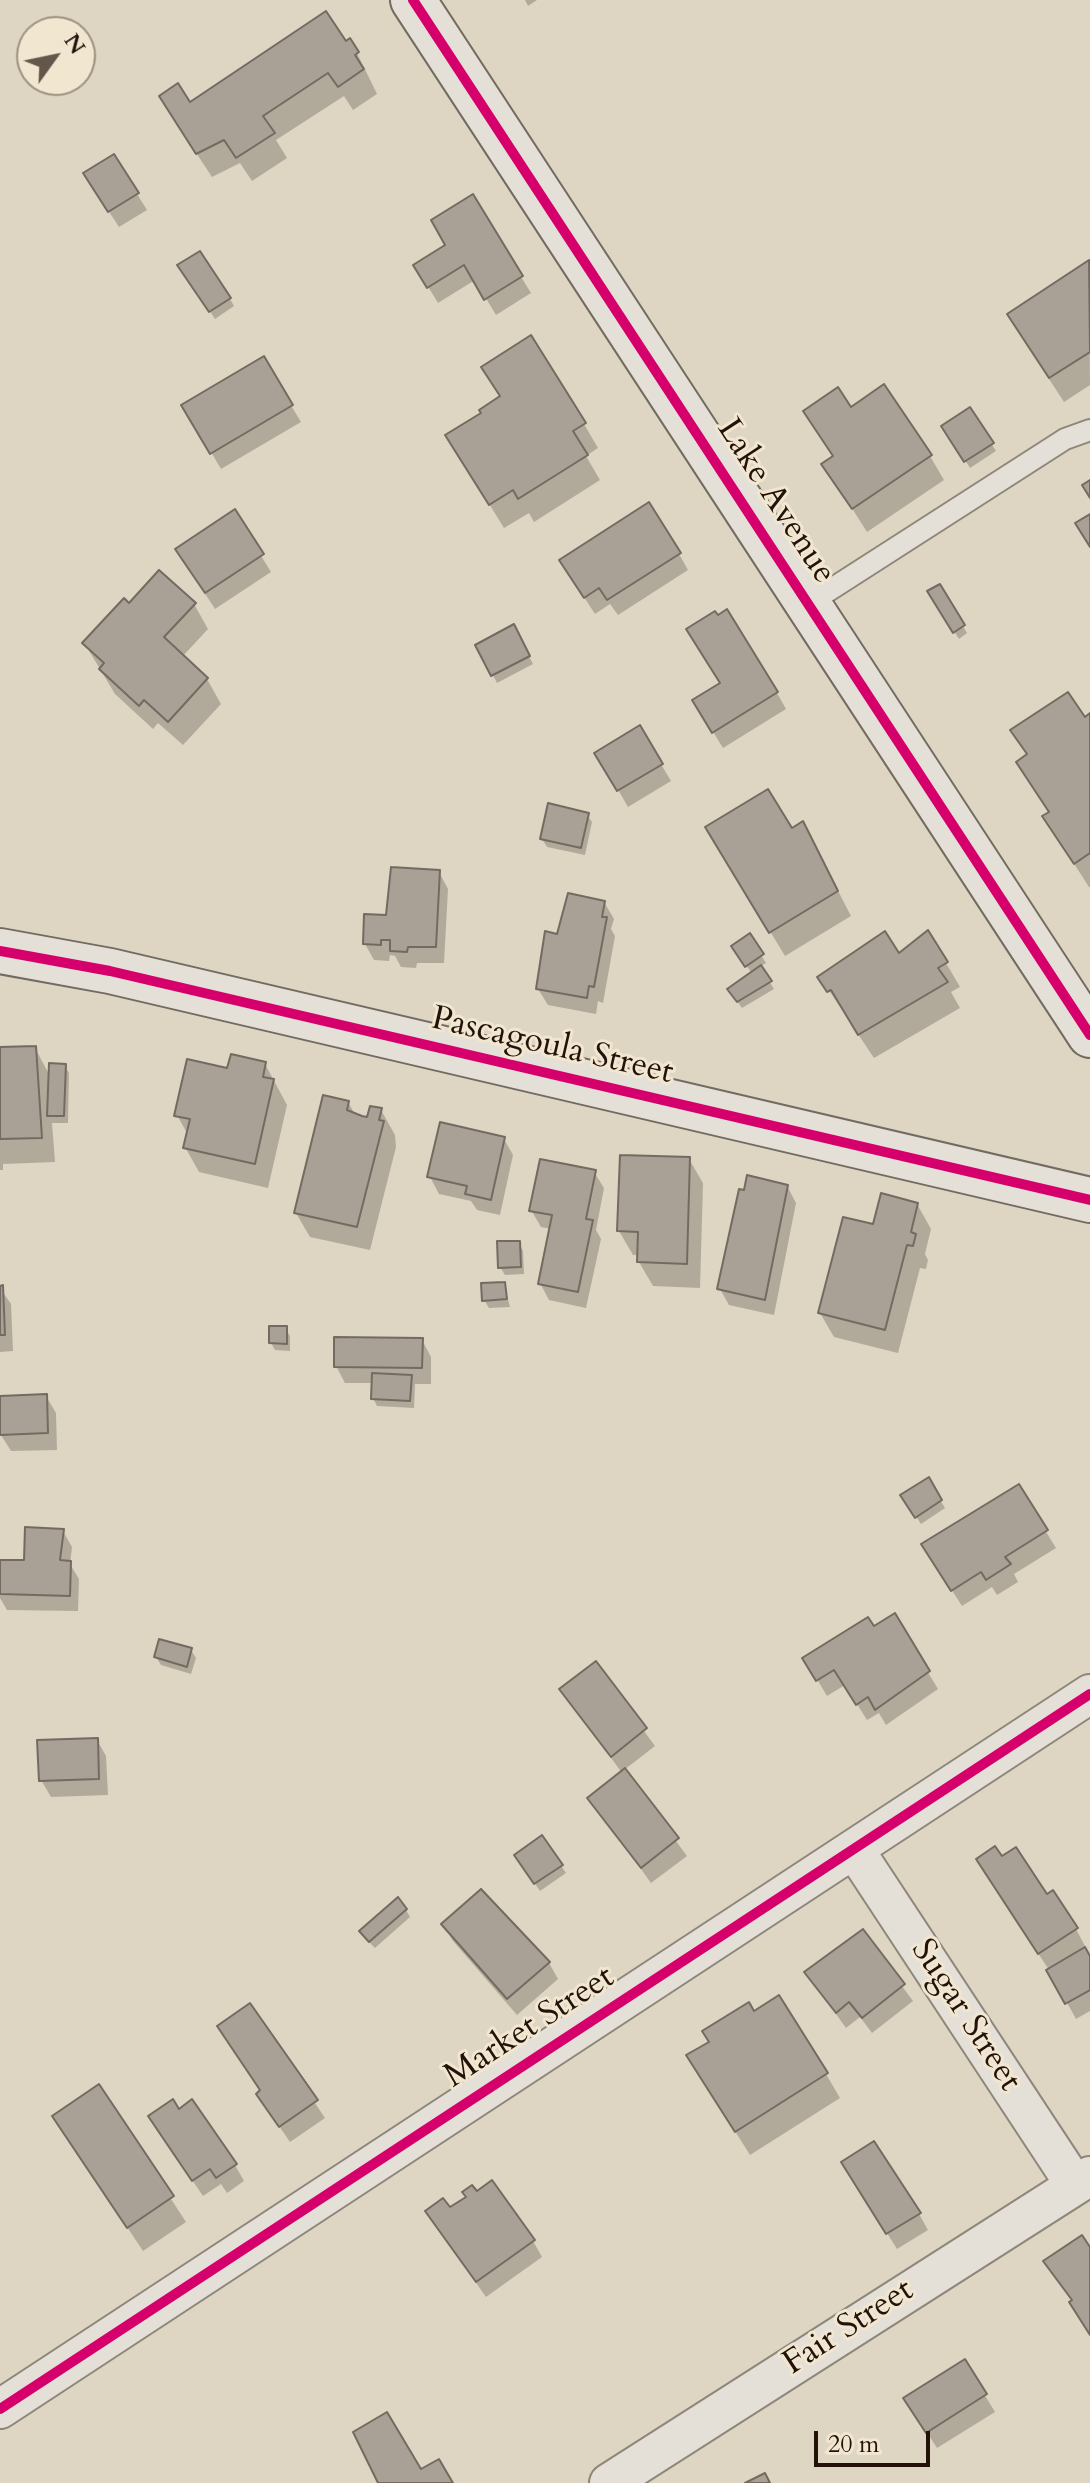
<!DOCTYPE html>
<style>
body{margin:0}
#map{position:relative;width:1090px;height:2483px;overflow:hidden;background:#ded5c2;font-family:Cardo,serif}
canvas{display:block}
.north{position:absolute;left:16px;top:16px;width:80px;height:80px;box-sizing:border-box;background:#f1e6d0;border:2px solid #9f9181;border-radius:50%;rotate:57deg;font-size:22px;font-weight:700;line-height:32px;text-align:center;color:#23120a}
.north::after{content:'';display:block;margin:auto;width:28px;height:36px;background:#64564a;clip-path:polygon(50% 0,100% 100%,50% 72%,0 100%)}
.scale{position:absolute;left:814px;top:2431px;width:116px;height:36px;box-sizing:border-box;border:4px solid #23120a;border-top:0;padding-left:10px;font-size:24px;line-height:28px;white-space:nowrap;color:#23120a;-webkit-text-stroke:6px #f1e6d0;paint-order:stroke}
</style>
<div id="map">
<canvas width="1090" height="2483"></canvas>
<div class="north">N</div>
<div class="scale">20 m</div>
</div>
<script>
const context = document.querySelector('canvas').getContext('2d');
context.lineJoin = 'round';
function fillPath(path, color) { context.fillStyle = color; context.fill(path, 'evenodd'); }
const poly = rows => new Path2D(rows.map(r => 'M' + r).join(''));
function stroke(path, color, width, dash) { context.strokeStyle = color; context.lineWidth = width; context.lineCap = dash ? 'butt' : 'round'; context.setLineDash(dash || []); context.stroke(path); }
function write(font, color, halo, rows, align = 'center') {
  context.font = font + ' Cardo,serif'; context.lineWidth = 6; context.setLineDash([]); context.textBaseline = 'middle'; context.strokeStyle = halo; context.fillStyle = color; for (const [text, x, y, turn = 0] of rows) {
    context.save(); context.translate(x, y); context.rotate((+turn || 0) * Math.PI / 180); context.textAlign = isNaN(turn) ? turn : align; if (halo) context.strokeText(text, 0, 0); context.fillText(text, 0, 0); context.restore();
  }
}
fillPath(poly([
 [525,0,537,0,528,6],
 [345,44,357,53,377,94,353,110,344,96,276,140,287,158,252,181,240,163,212,177,175,121,190,104],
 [95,190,137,194,147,210,119,227],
 [472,197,531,293,496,315,475,280,438,303,415,265,448,246],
 [1089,263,1090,385,1064,402,1023,339],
 [185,273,230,299,234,306,215,319],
 [263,359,301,422,221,469,184,406],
 [850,410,930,456,944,480,867,532,824,464,834,458,805,412],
 [970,410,996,451,970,468,944,427],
 [584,424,598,448,586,456,600,480,534,522,529,513,504,528,462,460],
 [234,512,271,572,215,609,187,566],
 [679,554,688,570,618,615,610,604,595,614,571,577],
 [939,586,967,633,959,639,930,592],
 [194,604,208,629,182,657,207,679,221,704,183,745,158,723,153,729,115,694,85,644,129,606],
 [513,627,533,664,497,683,478,646],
 [777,693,786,709,723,748,704,717],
 [1090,716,1090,887,1089,887,1044,817,1050,813,1018,762,1028,756,1013,731],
 [639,727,671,781,628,807,597,753],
 [587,815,592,822,585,855,547,847,542,839],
 [791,831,816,848,851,916,785,956,722,852],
 [439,872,448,889,444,963,417,963,416,968,401,967,395,956,390,955,389,961,374,960,365,944,388,917],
 [604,902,614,919,611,929,615,936,603,1003,598,1001,596,1014,548,1005,538,989,558,936],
 [749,936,766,963,760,967,774,989,742,1008,734,997,752,974,734,946],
 [898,956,946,963,960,987,951,992,960,1008,874,1058,820,977],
 [35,1048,50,1076,65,1066,69,1073,68,1123,52,1123,55,1162,3,1164,3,1170,0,1170,0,1049],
 [265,1064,287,1105,268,1188,199,1172,185,1147,188,1135,177,1115,229,1070],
 [348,1102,356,1116,369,1119,381,1110,395,1135,396,1147,370,1250,310,1237,296,1213,319,1108],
 [504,1139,513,1155,500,1215,477,1210,471,1201,439,1194,430,1177],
 [689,1159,703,1183,700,1288,653,1286,639,1262,639,1255,633,1255,619,1231],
 [594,1172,604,1188,596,1230,601,1239,586,1308,549,1300,540,1283,551,1229,541,1227,531,1210],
 [787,1186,796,1203,774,1315,729,1305,720,1289],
 [917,1204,931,1229,925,1254,928,1260,926,1269,920,1268,898,1353,834,1337,820,1313,874,1227],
 [519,1243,523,1251,524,1274,505,1275,500,1267],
 [504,1284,510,1307,489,1308,484,1300],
 [0,1288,11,1304,13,1351,0,1352],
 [285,1328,290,1336,290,1351,275,1350,271,1343],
 [422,1340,431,1357,431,1384,415,1384,414,1408,377,1406,373,1398,373,1383,345,1383,336,1366],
 [46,1396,56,1413,57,1450,11,1451,1,1435,0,1398],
 [928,1480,945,1508,921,1524,903,1496],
 [1018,1486,1056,1548,1014,1574,1018,1582,997,1595,992,1587,962,1606,933,1561],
 [63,1531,72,1547,70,1564,79,1579,78,1611,7,1610,0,1598,0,1562,26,1562],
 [894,1616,938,1689,886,1725,879,1713,867,1720,845,1685,827,1696,805,1659],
 [191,1650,196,1658,191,1674,161,1665,156,1657],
 [595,1664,655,1746,624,1770,687,1856,651,1883,590,1798,622,1773,561,1689],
 [97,1740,106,1756,108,1795,51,1797,41,1780],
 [542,1838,566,1873,540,1891,521,1863],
 [1001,1859,1046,1897,1076,1929,1085,1946,1090,1959,1090,2011,1076,2019,1049,1970,988,1876],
 [406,1910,410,1917,375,1948,366,1939],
 [443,1924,549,1963,558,1979,517,2015,453,1941],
 [862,1932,913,2001,872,2033,860,2017,846,2028,806,1972],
 [250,2006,325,2118,290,2142,268,2110,262,2091],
 [826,2074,840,2098,750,2155,703,2080],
 [98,2087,186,2222,143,2251,69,2140],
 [178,2111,235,2165,244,2181,227,2193,221,2184,203,2196,160,2133],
 [853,2179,919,2214,928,2230,897,2249],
 [450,2210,533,2241,542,2257,486,2297,437,2227],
 [964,2361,995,2412,937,2448,916,2415]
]), '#0003');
const building = poly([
 [326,11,346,41,350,38,359,52,355,55,364,69,338,87,328,73,263,116,275,133,236,158,224,140,196,154,159,96,178,83,190,102,326,11],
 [114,154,139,193,108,212,83,173,114,154],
 [473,194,523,276,484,300,464,265,427,288,413,265,445,245,431,220,473,194],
 [200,251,231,298,209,312,177,265,200,251],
 [1089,260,1090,352,1049,378,1007,314,1089,260],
 [531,335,586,423,573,431,588,455,518,499,513,490,489,505,445,435,481,413,479,410,500,396,481,367,531,335],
 [264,356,293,405,210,454,181,405,264,356],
 [884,384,932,455,852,509,821,464,833,456,803,411,838,387,851,407,884,384],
 [970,407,994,443,964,462,941,426,970,407],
 [1090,480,1090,498,1082,485,1090,480],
 [649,502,681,553,607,600,599,588,584,598,559,560,649,502],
 [235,509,264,554,205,593,175,549,235,509],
 [1090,514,1090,547,1075,523,1090,514],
 [159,570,196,603,164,637,208,678,168,722,144,700,139,706,99,669,104,663,82,643,124,598,129,603,159,570],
 [940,584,965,625,953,633,927,591,940,584],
 [727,609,778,692,712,733,692,700,720,683,686,629,715,611,718,615,727,609],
 [514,624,530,656,491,676,475,645,514,624],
 [1068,692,1085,717,1090,713,1090,853,1074,864,1042,816,1049,812,1016,762,1027,754,1010,730,1068,692],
 [640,725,663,764,617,791,594,753,640,725],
 [768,789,792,828,803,821,838,891,769,933,705,827,768,789],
 [548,803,589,813,581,848,540,839,548,803],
 [391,867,440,870,436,947,408,947,407,952,390,951,390,940,381,940,381,945,363,944,364,914,386,915,391,867],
 [568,893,605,901,602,917,607,917,594,987,589,986,587,998,536,989,545,931,557,934,568,893],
 [928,930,948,962,938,968,948,982,858,1035,831,990,827,992,817,977,885,931,899,953,928,930],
 [750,933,764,954,745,967,731,946,750,933],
 [761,965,772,981,737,1002,727,989,761,965],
 [36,1046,42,1138,0,1139,0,1047,36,1046],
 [231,1054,266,1062,263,1077,274,1079,255,1164,183,1148,190,1119,174,1116,187,1059,227,1068,231,1054],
 [49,1063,66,1064,64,1116,47,1116,49,1063],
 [323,1095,349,1101,347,1110,362,1116,367,1117,370,1106,382,1108,379,1120,384,1121,357,1227,294,1213,323,1095],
 [440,1122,505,1137,491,1200,465,1194,467,1186,427,1177,440,1122],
 [620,1155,690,1157,687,1264,637,1262,638,1232,617,1231,620,1155],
 [540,1159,596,1170,586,1219,593,1220,578,1292,538,1284,552,1215,529,1211,540,1159],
 [747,1175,788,1185,765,1300,717,1289,739,1189,744,1190,747,1175],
 [881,1193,918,1203,911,1232,916,1234,913,1246,907,1245,885,1330,818,1313,843,1217,873,1224,881,1193],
 [497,1241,520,1241,521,1267,498,1268,497,1241],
 [505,1282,507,1299,482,1301,481,1283,505,1282],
 [3,1285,5,1335,0,1335,0,1286,3,1285],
 [269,1326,287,1326,287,1344,269,1343,269,1326],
 [334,1337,423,1338,422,1368,334,1367,334,1337],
 [372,1373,412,1375,410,1401,371,1399,372,1373],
 [47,1394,48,1433,0,1435,0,1396,47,1394],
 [929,1477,942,1500,915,1518,900,1495,929,1477],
 [1019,1484,1048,1530,1005,1557,1011,1564,986,1580,981,1572,951,1591,921,1544,1019,1484],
 [25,1527,64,1529,60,1560,71,1561,70,1596,0,1594,0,1560,24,1560,25,1527],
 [895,1613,930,1671,875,1710,868,1697,856,1705,834,1670,816,1681,802,1658,868,1617,874,1626,895,1613],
 [159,1639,192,1648,187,1667,154,1657,159,1639],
 [596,1661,647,1728,611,1757,559,1689,596,1661],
 [98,1738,99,1779,39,1781,37,1740,98,1738],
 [625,1768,679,1838,641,1868,587,1798,625,1768],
 [542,1835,563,1865,534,1884,514,1855,542,1835],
 [995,1846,1002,1856,1016,1847,1047,1894,1053,1890,1078,1928,1038,1954,976,1859,995,1846],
 [481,1889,550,1962,507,1999,441,1924,481,1889],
 [398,1897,407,1909,369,1942,359,1931,398,1897],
 [863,1929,905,1984,862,2018,849,2002,836,2013,804,1972,863,1929],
 [1085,1947,1090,1956,1090,1990,1065,2004,1046,1970,1085,1947],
 [779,1995,828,2073,735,2132,686,2055,709,2042,702,2031,749,2002,754,2011,779,1995],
 [250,2003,318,2100,279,2127,256,2094,260,2090,217,2026,250,2003],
 [99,2084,174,2196,127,2228,52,2116,99,2084],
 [173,2099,179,2109,192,2099,237,2164,216,2178,210,2169,192,2181,148,2116,173,2099],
 [874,2141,921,2213,886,2234,841,2162,874,2141],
 [492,2180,535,2240,476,2282,425,2211,443,2198,450,2207,466,2197,462,2192,472,2185,477,2191,492,2180],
 [1082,2235,1090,2247,1090,2335,1069,2302,1072,2300,1043,2261,1082,2235],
 [965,2359,987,2394,926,2433,903,2398,965,2359],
 [387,2412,421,2469,439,2459,453,2483,378,2483,353,2432,387,2412],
 [765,2473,770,2483,745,2483,765,2473]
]);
fillPath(building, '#a9a195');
stroke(building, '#736b61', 2);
const lane = poly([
 [808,604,1065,439,1090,430]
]);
const street = poly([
 [854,1849,1075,2185],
 [0,2409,1090,1694],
 [609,2483,1090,2176]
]);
const secondary = poly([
 [413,0,1090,1035],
 [0,951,110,971,1090,1200]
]);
stroke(lane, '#8d867a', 24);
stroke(street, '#8d867a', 42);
stroke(secondary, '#736b61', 48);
stroke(lane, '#e5e0d7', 20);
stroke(street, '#e5e0d7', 38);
stroke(secondary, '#e5e0d7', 44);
stroke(poly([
 [413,0,1090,1035],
 [0,951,110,971,1090,1200],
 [0,2409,1090,1694]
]), '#d6006c', 10);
write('34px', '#23120a', '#f1e6d0', [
 ["Lake Avenue",775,502,57],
 ["Pascagoula Street",552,1047,13],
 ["Sugar Street",965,2016,57],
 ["Market Street",530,2028,-33],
 ["Fair Street",849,2328,-33]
]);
</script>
